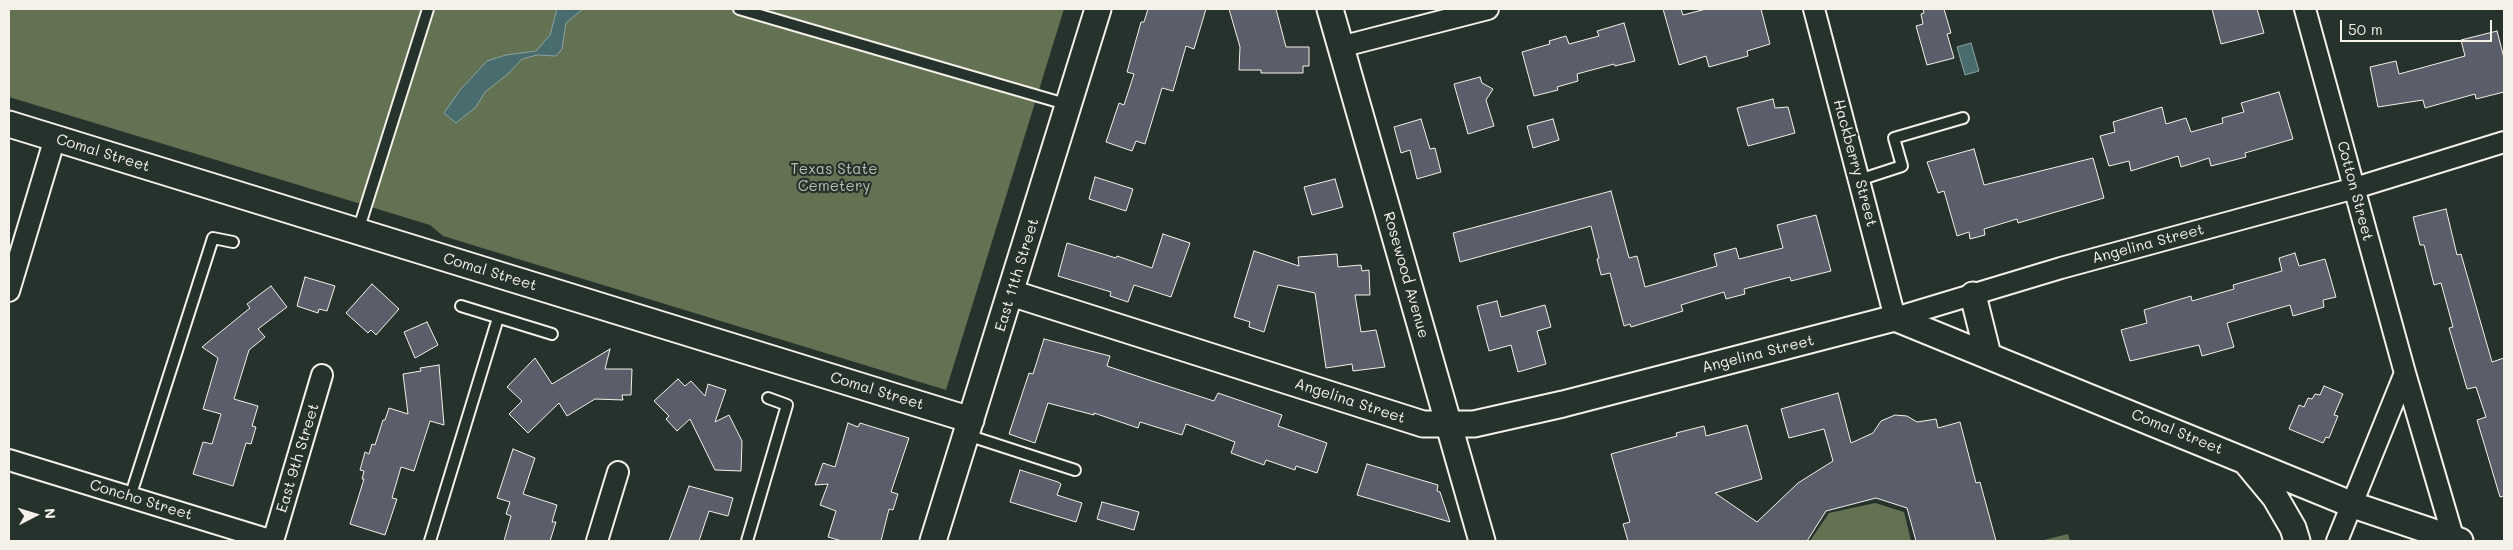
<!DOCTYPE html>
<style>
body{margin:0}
#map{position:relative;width:2513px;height:550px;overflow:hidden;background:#26332d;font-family:Mali,sans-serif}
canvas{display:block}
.frame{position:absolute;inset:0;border:10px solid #f4f1e8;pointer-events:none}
.north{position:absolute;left:10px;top:490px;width:50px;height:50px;-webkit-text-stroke:4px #26332d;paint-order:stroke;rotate:85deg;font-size:14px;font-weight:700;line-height:20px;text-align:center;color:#f4f1e8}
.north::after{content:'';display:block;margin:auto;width:18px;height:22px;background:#f4f1e8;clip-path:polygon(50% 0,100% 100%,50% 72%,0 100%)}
.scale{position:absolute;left:2340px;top:20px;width:152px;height:22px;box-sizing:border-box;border:2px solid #f4f1e8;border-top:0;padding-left:6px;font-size:15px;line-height:18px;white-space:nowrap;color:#f4f1e8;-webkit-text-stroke:4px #26332d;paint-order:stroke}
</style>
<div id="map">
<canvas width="2513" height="550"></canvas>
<div class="frame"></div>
<div class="north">N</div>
<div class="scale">50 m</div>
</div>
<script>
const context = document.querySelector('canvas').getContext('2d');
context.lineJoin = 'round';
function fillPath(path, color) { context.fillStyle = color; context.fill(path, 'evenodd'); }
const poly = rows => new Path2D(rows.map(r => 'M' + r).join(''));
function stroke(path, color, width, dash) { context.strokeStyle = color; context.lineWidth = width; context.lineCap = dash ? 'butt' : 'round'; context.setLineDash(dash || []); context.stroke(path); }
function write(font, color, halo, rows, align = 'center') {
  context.font = font + ' Mali,sans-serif'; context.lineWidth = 4.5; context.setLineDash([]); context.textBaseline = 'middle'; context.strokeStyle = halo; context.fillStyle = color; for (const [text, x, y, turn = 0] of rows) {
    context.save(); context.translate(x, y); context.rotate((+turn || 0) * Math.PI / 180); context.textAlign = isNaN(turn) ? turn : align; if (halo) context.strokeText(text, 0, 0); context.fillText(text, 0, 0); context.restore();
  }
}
fillPath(poly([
 [9,9,1064,9,946,390,443,236,430,225,9,97],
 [1875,503,1904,512,1911,541,1810,541,1829,513],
 [2068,534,2070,541,2040,541]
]), '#647254');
const water = poly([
 [557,9,583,9,566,23,562,49,556,56,537,55,522,59,508,74,485,92,476,107,456,123,444,113,460,90,487,61,506,55,536,51,550,35,557,9],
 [1971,43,1979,71,1965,75,1957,47,1971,43]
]);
fillPath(water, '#496d6e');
stroke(water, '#8da29f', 1);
const building = poly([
 [1148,9,1206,9,1194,49,1186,46,1173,91,1162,88,1145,144,1136,141,1132,151,1106,142,1119,103,1124,105,1134,74,1127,72,1141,22,1144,22,1148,9],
 [1229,9,1276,9,1286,47,1309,47,1309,66,1303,66,1303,73,1261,73,1261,70,1239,70,1240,47,1229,9],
 [1663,9,1681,9,1683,15,1706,9,1761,9,1770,44,1747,51,1748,56,1709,67,1706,56,1679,65,1663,9],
 [1923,9,1944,9,1951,33,1947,34,1954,58,1927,65,1916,26,1923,24,1921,14,1924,13,1923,9],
 [2212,9,2257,9,2264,33,2221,44,2212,9],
 [1624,23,1635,61,1615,66,1614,64,1577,74,1578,81,1557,87,1558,90,1534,96,1522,52,1550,44,1549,41,1566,36,1569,44,1599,36,1597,31,1624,23],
 [2497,31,2504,58,2504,92,2476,99,2475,94,2425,108,2423,100,2378,107,2370,67,2396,61,2399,74,2465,56,2461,40,2497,31],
 [1480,77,1482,83,1493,89,1486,100,1494,126,1468,134,1454,84,1480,77],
 [2279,92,2293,139,2245,153,2246,157,2211,166,2209,158,2181,167,2178,156,2131,171,2129,161,2109,166,2100,136,2115,132,2113,122,2162,107,2166,124,2186,118,2191,132,2223,123,2222,118,2244,112,2241,103,2279,92],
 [1773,99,1775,108,1788,107,1795,133,1748,146,1737,108,1773,99],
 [1421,119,1430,149,1435,148,1441,172,1417,179,1410,150,1401,153,1394,127,1421,119],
 [1553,119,1559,140,1533,148,1527,126,1553,119],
 [1974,149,1984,185,2093,158,2104,198,2018,223,2017,219,1984,229,1985,235,1970,239,1969,232,1957,236,1944,191,1938,193,1927,162,1974,149],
 [1095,177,1133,189,1126,211,1089,199,1095,177],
 [1335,179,1343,207,1312,215,1304,187,1335,179],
 [1611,191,1629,258,1637,256,1645,287,1717,266,1714,254,1736,248,1739,259,1783,248,1777,225,1816,215,1831,271,1791,281,1790,277,1744,289,1745,294,1726,299,1724,292,1681,305,1683,311,1631,327,1630,324,1624,326,1610,273,1601,275,1597,259,1599,258,1591,226,1460,262,1453,233,1611,191],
 [2446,209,2457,255,2461,254,2492,362,2504,358,2504,496,2500,497,2477,420,2486,417,2476,387,2467,389,2449,328,2453,327,2441,283,2434,285,2424,245,2420,245,2413,217,2446,209],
 [1163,234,1190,243,1171,297,1134,285,1128,302,1110,296,1111,292,1058,276,1067,243,1116,258,1117,256,1152,268,1163,234],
 [1254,251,1299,266,1298,257,1337,254,1338,267,1361,265,1362,271,1369,270,1370,295,1355,295,1361,332,1376,330,1385,367,1353,371,1352,364,1326,368,1315,293,1278,285,1264,332,1249,327,1250,322,1234,317,1254,251],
 [2295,253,2299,266,2325,259,2336,297,2323,300,2324,307,2293,316,2290,305,2227,323,2234,347,2202,356,2199,345,2130,361,2121,330,2147,323,2144,310,2191,296,2192,301,2234,289,2233,285,2282,271,2279,258,2295,253],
 [305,277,335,286,327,311,319,309,318,313,297,306,305,277],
 [372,284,399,309,376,335,371,330,368,333,346,313,372,284],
 [271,286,287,307,258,329,265,337,249,350,234,399,258,406,252,426,256,427,251,444,246,443,233,486,193,474,203,442,212,444,221,414,203,409,218,358,202,347,250,308,247,304,271,286],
 [1497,301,1501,317,1545,305,1551,327,1537,331,1546,364,1518,372,1511,345,1489,351,1477,306,1497,301],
 [427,322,438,345,415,358,404,332,427,322],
 [1044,339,1110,356,1107,366,1155,382,1214,401,1218,393,1282,415,1278,426,1327,443,1317,473,1296,466,1295,470,1266,460,1264,465,1231,453,1235,442,1186,424,1182,435,1140,422,1138,428,1094,413,1094,415,1048,403,1035,443,1009,434,1029,373,1033,374,1044,339],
 [610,349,605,369,632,369,631,395,622,395,623,400,595,399,567,416,559,403,528,433,509,414,522,401,507,387,535,358,552,384,610,349],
 [439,365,444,425,430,421,414,471,401,467,392,498,397,499,385,535,350,524,364,479,362,479,364,471,360,470,365,452,369,454,372,444,375,445,383,420,385,420,389,408,408,414,403,374,421,371,420,368,439,365],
 [678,379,685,386,691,381,705,396,708,384,726,390,715,422,729,415,742,441,741,471,715,470,690,419,677,431,666,419,669,416,654,401,678,379],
 [2324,386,2343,394,2334,415,2338,416,2329,438,2326,437,2323,443,2289,429,2299,405,2304,407,2308,398,2312,399,2315,394,2320,395,2324,386],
 [1838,393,1851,443,1873,433,1881,421,1895,415,1907,416,1917,422,1936,419,1938,428,1960,422,1976,483,1980,482,1996,541,1916,541,1907,508,1876,498,1826,511,1807,541,1628,541,1623,524,1630,522,1611,454,1677,436,1676,433,1704,426,1706,436,1747,425,1762,479,1715,493,1757,522,1798,483,1833,461,1824,429,1789,438,1781,409,1838,393],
 [848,423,858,427,860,423,909,438,891,492,898,494,893,510,889,509,881,541,842,541,828,537,836,511,820,505,828,484,815,485,823,463,835,467,848,423],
 [513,449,535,458,523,494,557,505,552,522,556,522,550,541,504,541,511,516,506,514,510,502,497,498,513,449],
 [1367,464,1438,485,1437,491,1440,492,1450,522,1357,495,1367,464],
 [1020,470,1058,482,1061,484,1057,495,1082,503,1076,522,1010,502,1020,470],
 [689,486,733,498,728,516,709,511,699,541,669,541,689,486],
 [1102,502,1139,512,1134,530,1097,519,1102,502]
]);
fillPath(building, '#5a5d6a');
stroke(building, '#f4f1e8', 1);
const service = poly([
 [739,9,1069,105],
 [1859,180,1902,166,1894,138,1963,118],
 [358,231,428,9],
 [461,306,552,334],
 [967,435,1075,470],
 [130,497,213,238,233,242],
 [430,541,498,318],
 [747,541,787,405,768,398]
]);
const minor = poly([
 [1814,9,1895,318,2061,268,2355,188,2504,142],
 [2305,9,2405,373,2454,540],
 [1340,47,1488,9],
 [9,291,55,138],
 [9,460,273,541],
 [273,541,322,375],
 [597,541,618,472],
 [2337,541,2405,373]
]);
const tertiary = poly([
 [1330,9,1482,541],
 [9,124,971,420],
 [1011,293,1423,424,1474,424,1563,404,1895,318,2353,505,2460,541],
 [1973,295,1988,355],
 [2246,462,2275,497,2293,528,2297,541],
 [933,541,1098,9]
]);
stroke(service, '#f4f1e8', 14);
stroke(minor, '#f4f1e8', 24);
stroke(tertiary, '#f4f1e8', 29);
stroke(service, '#26332d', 10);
stroke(minor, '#26332d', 20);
stroke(tertiary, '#26332d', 25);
write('15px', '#f4f1e8', '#26332d', [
 ["Comal Street",103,153,17],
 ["Hackberry Street",1855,163,75],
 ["Cotton Street",2355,191,75],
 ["Angelina Street",2148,244,-15],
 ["Comal Street",490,272,17],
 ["East 11th Street",1017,275,-73],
 ["Rosewood Avenue",1406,275,74],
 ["Angelina Street",1758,354,-14],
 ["Comal Street",877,391,17],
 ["Angelina Street",1350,401,18],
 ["Comal Street",2177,432,22],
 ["East 9th Street",298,458,-73],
 ["Concho Street",141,500,17]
]);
write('15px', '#babead', '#26332d', [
 ["Texas State",834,169],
 ["Cemetery",834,186]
]);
</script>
